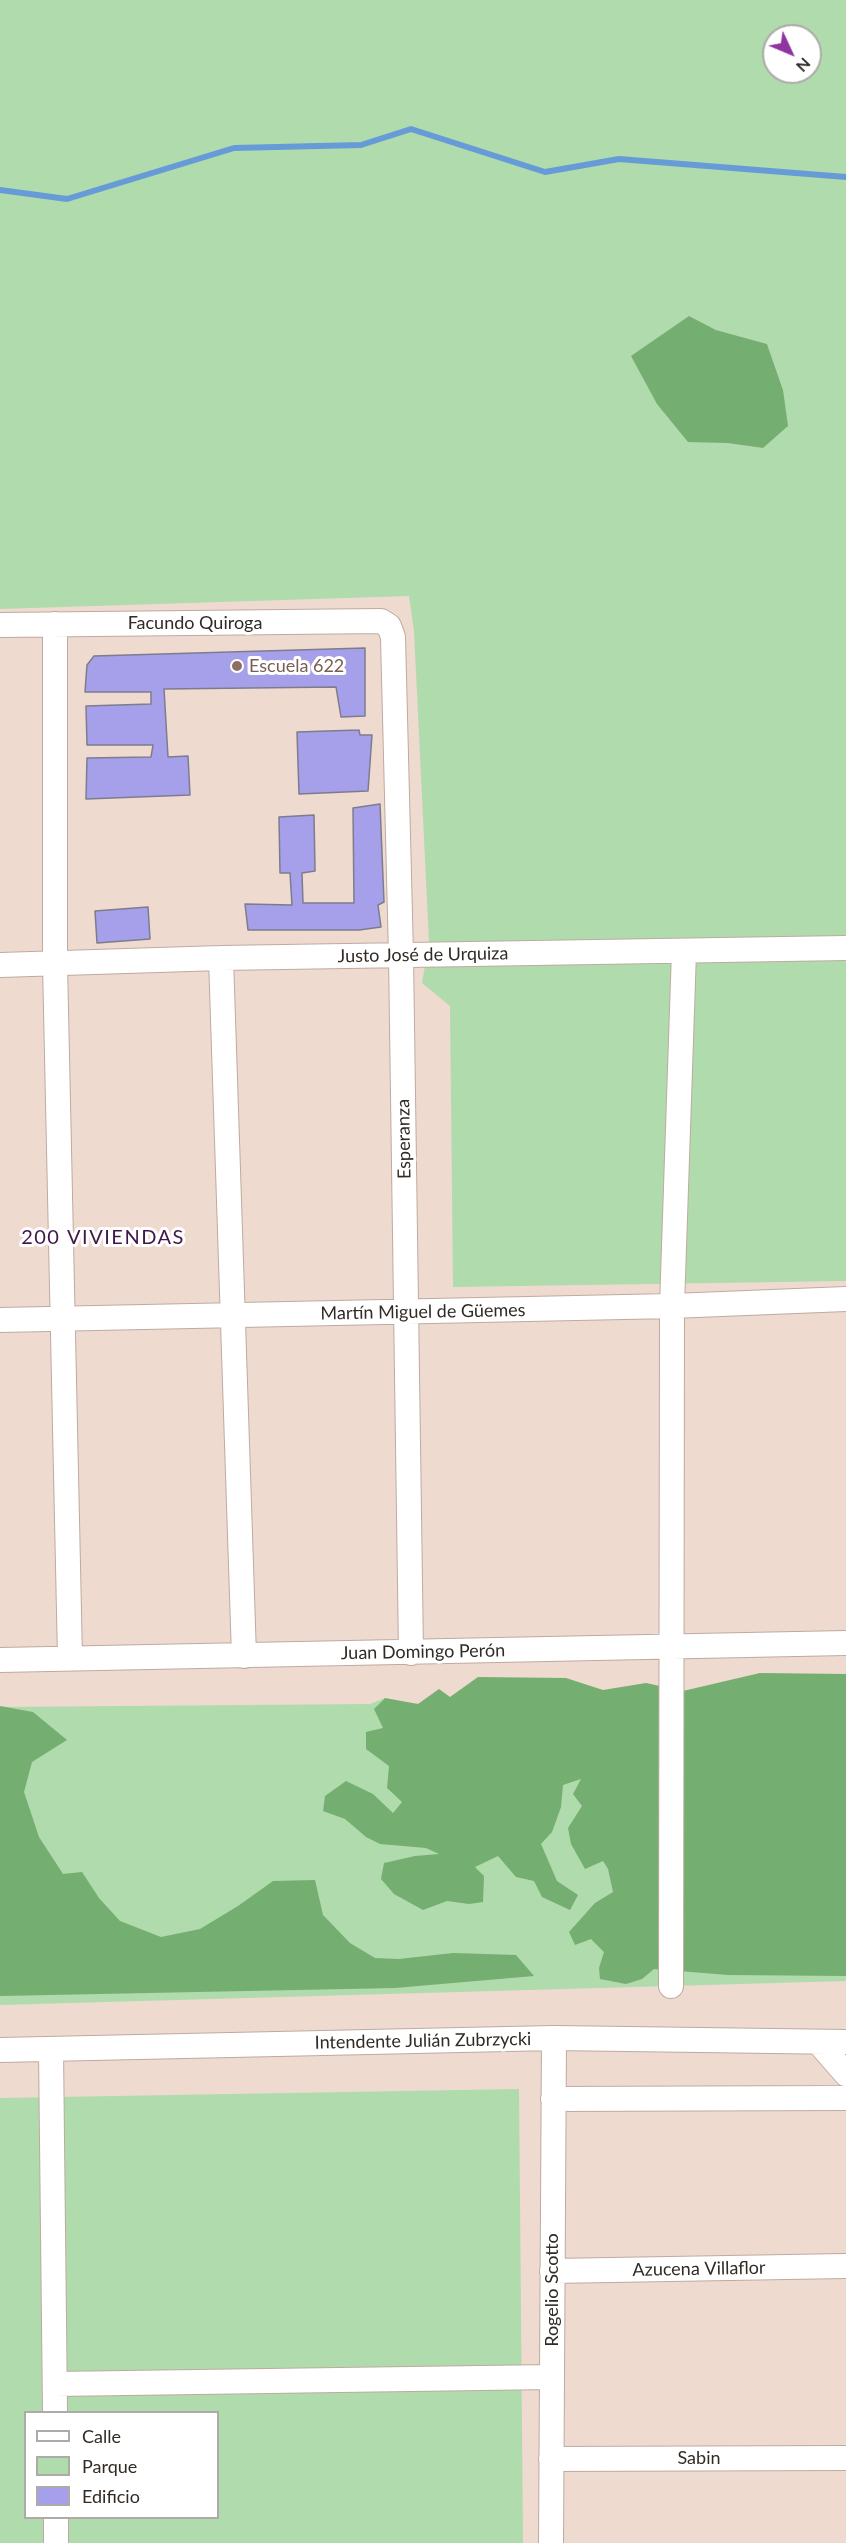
<!DOCTYPE html>
<meta charset="utf-8">
<style>
body{margin:0}
#map{position:relative;width:846px;height:2543px;overflow:hidden;background:#eedacf;font-family:Lato,sans-serif}
canvas{display:block}
.legend{position:absolute;left:24px;top:2411px;width:195px;height:108px;box-sizing:border-box;background:#fff;border:2px solid #adaaa8;margin:0;padding:8px 10px;list-style:none;font-size:18px;color:#312a25}
.legend li{display:flex;align-items:center;gap:12px;height:30px}
.legend b{width:30px;border:2px solid #adaaa8}
.north{position:absolute;left:762px;top:24px;width:60px;height:60px;box-sizing:border-box;background:#fff;border:2px solid #adaaa8;border-radius:50%;rotate:134deg;font-size:16px;font-weight:700;line-height:24px;text-align:center;color:#312a25}
.north::after{content:'';display:block;margin:auto;width:21px;height:27px;background:#8e35a1;clip-path:polygon(50% 0,100% 100%,50% 72%,0 100%)}
</style>
<div id="map">
<canvas width="846" height="2543"></canvas>
<ul class="legend">
<li><b style="height:8px;background:#fff"></b>Calle</li>
<li><b style="height:16px;background:#b0dbac"></b>Parque</li>
<li><b style="height:16px;background:#a6a0ea"></b>Edificio</li>
</ul>
<div class="north">N</div>
</div>
<script>
const context = document.querySelector('canvas').getContext('2d');
context.lineJoin = 'round';
function fillPath(path, color) { context.fillStyle = color; context.fill(path, 'evenodd'); }
const poly = rows => new Path2D(rows.map(r => 'M' + r).join(''));
function stroke(path, color, width, dash) { context.strokeStyle = color; context.lineWidth = width; context.lineCap = dash ? 'butt' : 'round'; context.setLineDash(dash || []); context.stroke(path); }
function write(font, color, halo, rows, align = 'center') {
  context.font = font + ' Lato,sans-serif'; context.lineWidth = 6; context.setLineDash([]); context.textBaseline = 'middle'; context.strokeStyle = halo; context.fillStyle = color; for (const [text, x, y, turn = 0] of rows) {
    context.save(); context.translate(x, y); context.rotate((+turn || 0) * Math.PI / 180); context.textAlign = isNaN(turn) ? turn : align; if (halo) context.strokeText(text, 0, 0); context.fillText(text, 0, 0); context.restore();
  }
}
fillPath(poly([
 [0,0,846,0,846,1281,453,1287,450,1006,422,983,429,942,414,631,409,596,0,609],
 [774,36,810,36,810,72,774,72],
 [689,316,716,330,767,344,783,390,763,448,727,443],
 [846,1688,846,1981,0,2005,0,1707,370,1704,385,1698,380,1703,402,1704],
 [519,2089,523,2543,0,2543,0,2098],
 [26,2412,218,2412,218,2518,26,2518]
]), '#b0dbac');
fillPath(poly([
 [689,316,716,330,767,344,783,390,788,426,763,448,727,443,688,442,657,404,631,356],
 [760,1673,846,1674,846,1976,728,1975,654,1969,642,1979,626,1984,600,1979,599,1968,604,1952,591,1939,575,1945,569,1932,595,1903,613,1892,608,1869,603,1861,585,1869,571,1844,568,1828,582,1806,573,1794,581,1779,563,1785,561,1807,552,1832,541,1844,557,1881,578,1895,570,1910,542,1897,534,1881,516,1877,498,1856,475,1867,484,1876,483,1902,469,1904,447,1901,423,1910,394,1894,381,1879,384,1863,415,1856,439,1854,426,1848,380,1844,366,1837,345,1819,323,1811,325,1796,346,1781,373,1794,393,1813,402,1802,387,1788,389,1766,366,1749,366,1732,383,1728,374,1709,385,1698,418,1704,439,1689,450,1697,478,1677,566,1678,603,1690,646,1683,683,1691],
 [0,1706,33,1712,67,1740,32,1762,24,1792,39,1837,63,1874,82,1872,99,1898,120,1921,161,1937,200,1929,238,1906,273,1881,315,1880,323,1915,350,1943,375,1958,399,1959,453,1953,516,1955,534,1976,395,1988,0,1996]
]), '#75ae71');
stroke(poly([
 [0,190,67,199,234,148,361,145,411,129,545,172,619,159,846,177]
]), '#679bd8', 6);
const building = poly([
 [365,648,365,716,341,717,336,687,164,689,168,757,188,756,190,795,86,799,87,758,151,757,153,745,87,745,86,706,151,704,151,692,85,692,87,665,94,656,365,648],
 [359,730,360,735,372,735,368,791,299,794,297,732,359,730],
 [380,804,384,902,378,905,381,927,359,930,248,930,245,904,292,905,290,873,280,873,279,817,314,815,315,871,302,873,303,903,354,903,353,808,380,804],
 [148,907,150,939,97,943,95,911,148,907]
]);
fillPath(building, '#a6a0ea');
stroke(building, '#7d7c8e', 1.5);
const minor = poly([
 [55,624,55,963,70,1658],
 [0,625,381,621,389,626,393,637,401,955,411,1653],
 [221,958,244,1656],
 [0,965,221,958,846,948],
 [0,1320,672,1306,846,1299],
 [0,1660,846,1643],
 [671,1986,672,1306,684,951],
 [819,2043,846,2074],
 [51,2049,55,2412],
 [0,2050,554,2038,846,2042],
 [553,2099,846,2098],
 [552,2271,846,2266],
 [55,2384,552,2377],
 [551,2459,846,2458],
 [56,2518,56,2543],
 [551,2543,554,2038]
]);
stroke(minor, '#beaba0', 26);
stroke(minor, '#fff', 24);
for (const [x, y, r, color] of [
 [237,666,6,"#8d6e63"]
]) { const dot = new Path2D(); dot.arc(x, y, r, 0, 2 * Math.PI); context.fillStyle = color; context.fill(dot); stroke(dot, '#fff', 2); }
write('18px', '#312a25', '#fff', [
 ["Facundo Quiroga",195,623],
 ["Justo José de Urquiza",423,955,-1],
 ["Esperanza",404,1139,-91],
 ["Martín Miguel de Güemes",423,1312,-1],
 ["Juan Domingo Perón",423,1652,-1],
 ["Intendente Julián Zubrzycki",423,2041,-1],
 ["Azucena Villaflor",699,2269,-1],
 ["Rogelio Scotto",552,2290,-90],
 ["Sabin",699,2458]
]);
write('18px', '#785e54', '#fff', [
 ["Escuela 622",249,666]
], 'left');
context.letterSpacing = '1.5px';
write('20px', '#41174a', '#fff', [
 ["200 VIVIENDAS",103,1238]
]);
context.letterSpacing = '0px';
</script>
